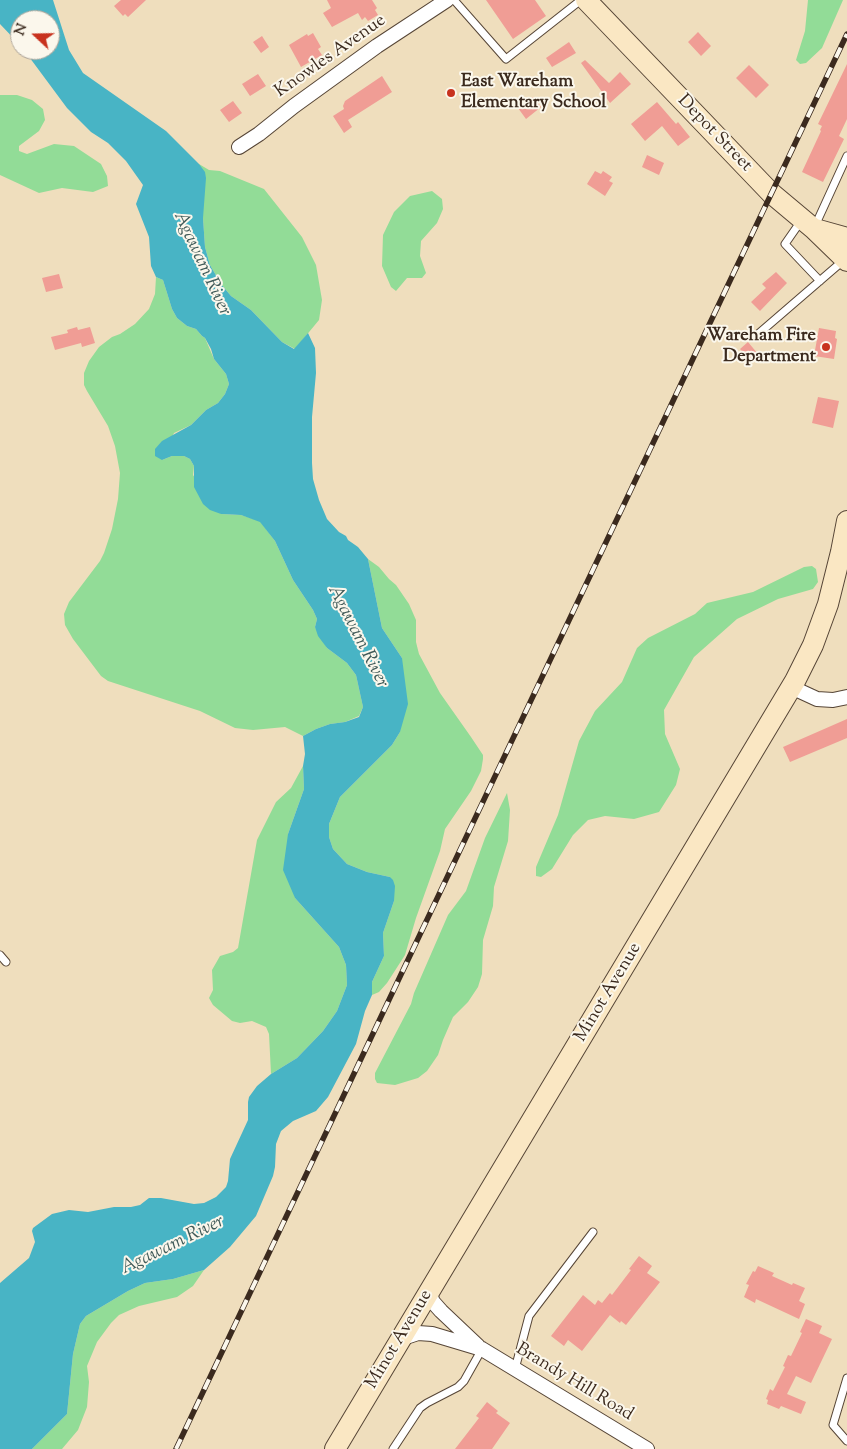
<!DOCTYPE html>
<style>
body{margin:0}
#map{position:relative;width:847px;height:1449px;overflow:hidden;background:#efdebd;font-family:"Sorts Mill Goudy",serif}
canvas{display:block}
.north{position:absolute;left:10px;top:10px;width:50px;height:50px;box-sizing:border-box;background:#fbf7ec;border:1px solid #aea59a;border-radius:50%;rotate:291deg;font-size:14px;font-weight:700;line-height:20px;text-align:center;color:#3b2a1e}
.north::after{content:'';display:block;margin:auto;width:18px;height:22px;background:#c8321e;clip-path:polygon(50% 0,100% 100%,50% 72%,0 100%)}
</style>
<div id="map">
<canvas width="847" height="1449"></canvas>
<div class="north">N</div>
</div>
<script>
const context = document.querySelector('canvas').getContext('2d');
context.lineJoin = 'round';
function fillPath(path, color) { context.fillStyle = color; context.fill(path, 'evenodd'); }
const poly = rows => new Path2D(rows.map(r => 'M' + r).join(''));
function stroke(path, color, width, dash) { context.strokeStyle = color; context.lineWidth = width; context.lineCap = dash ? 'butt' : 'round'; context.setLineDash(dash || []); context.stroke(path); }
function write(font, color, halo, rows, align = 'center') {
  context.font = font + ' "Sorts Mill Goudy",serif'; context.lineWidth = 4; context.setLineDash([]); context.textBaseline = 'middle'; context.strokeStyle = halo; context.fillStyle = color; for (const [text, x, y, turn = 0] of rows) {
    context.save(); context.translate(x, y); context.rotate((+turn || 0) * Math.PI / 180); context.textAlign = isNaN(turn) ? turn : align; if (halo) context.strokeText(text, 0, 0); context.fillText(text, 0, 0); context.restore();
  }
}
fillPath(poly([
 [808,0,843,0,822,48,806,63,800,64,796,60,805,31],
 [0,95,17,95,32,100,43,109,45,120,39,131,19,146,19,151,27,154,54,144,74,146,101,164,107,176,108,186,93,192,62,188,39,193,0,175],
 [199,164,209,170,220,171,264,189,302,237,316,265,322,300,319,320,295,349,282,342,251,310,231,296,221,284,210,265,205,247,203,218,203,200],
 [432,191,442,199,443,209,437,223,421,241,420,256,426,273,422,278,407,278,396,291,391,287,382,266,383,235,394,212,410,196],
 [156,277,163,280,172,309,177,318,187,326,196,329,202,336,205,338,214,359,226,374,229,384,225,394,218,403,206,410,191,425,174,433,162,460,172,456,184,456,190,459,194,466,193,475,221,514,241,515,260,521,275,541,293,580,313,610,317,619,315,627,327,648,347,663,356,675,363,707,359,716,345,722,330,724,316,729,303,736,285,727,253,730,235,728,200,711,108,681,101,676,73,639,65,625,64,614,69,602,100,561,104,553,112,529,118,499,120,473,115,446,108,426,87,391,84,385,84,373,89,361,99,347,112,337,120,334,135,324,149,309,155,294],
 [368,559,379,567,389,579,396,585,409,604,416,620,416,642,419,654,440,693,471,737,483,755,483,759,481,771,471,791,445,829,440,851,416,918,405,955,387,983,379,992,372,995,372,982,384,956,383,933,394,901,390,877,367,872,347,864,333,849,329,837,329,824,340,797,392,745,400,732,402,658,382,628],
 [812,566,816,569,818,582,813,589,778,599,737,619,694,657,664,710,665,734,680,769,676,785,659,812,634,819,605,816,588,820,573,835,552,869,541,877,536,876,536,867,558,815,579,741,595,711,622,682,637,648,648,638,695,614,707,603,753,592,804,567],
 [303,766,304,789,288,834,295,898,339,947,346,965,347,985,337,1011,323,1031,297,1058,271,1074,269,1034,266,1027,252,1021,240,1023,232,1021,213,1005,209,998,213,990,212,970,220,956,233,952,238,948,257,840,276,802,291,788],
 [507,793,510,810,508,841,494,887,493,906,483,940,482,974,478,987,468,1002,453,1017,443,1040,438,1055,427,1071,418,1078,395,1085,377,1083,375,1079,375,1073,411,1004,414,993,448,915,466,891,485,838],
 [204,1270,193,1286,177,1297,139,1306,119,1315,111,1323,97,1342,87,1366,89,1382,87,1407,78,1430,62,1449,32,1449,67,1414,73,1354,80,1324,86,1316,128,1291,145,1283,173,1279]
]), '#92dc97');
fillPath(poly([
 [0,0,53,0,69,50,83,73,166,131,199,164,205,172,206,178,203,218,205,247,210,265,221,284,231,296,251,310,282,342,294,349,308,333,315,348,316,373,312,417,312,463,313,479,319,500,327,519,339,532,346,536,348,540,358,547,368,559,382,628,402,658,408,704,400,732,392,745,340,797,329,824,329,837,333,849,347,864,367,872,390,877,393,880,395,886,394,901,383,933,384,956,372,982,372,995,365,1011,356,1044,328,1097,316,1111,293,1121,281,1131,276,1144,275,1167,273,1176,256,1216,230,1247,204,1270,173,1279,145,1283,128,1291,86,1316,80,1324,73,1354,67,1414,32,1449,0,1449,0,1283,29,1258,35,1242,32,1231,33,1228,52,1214,69,1210,88,1212,114,1207,131,1207,140,1205,149,1198,161,1198,194,1204,204,1203,216,1197,226,1187,228,1181,230,1159,248,1120,248,1102,249,1097,257,1086,271,1074,297,1058,323,1031,337,1011,347,985,346,965,339,947,295,898,283,870,288,834,304,789,303,766,305,754,303,736,316,729,330,724,345,722,359,717,363,707,356,675,347,663,327,648,318,636,315,627,317,619,313,610,293,580,275,541,260,522,241,515,221,514,210,510,203,504,194,487,194,466,190,459,184,456,172,456,162,460,155,456,155,449,162,441,191,425,206,410,218,403,225,394,229,384,226,374,214,359,211,349,205,338,202,336,196,329,187,326,177,318,172,309,163,280,156,277,151,266,149,237,136,204,143,185,126,161,108,143,91,132,67,108,24,50,50,50,50,20,20,20,20,45,0,24]
]), '#48b4c5');
fillPath(poly([
 [121,0,146,0,128,17,125,14,123,16,114,6],
 [327,0,372,0,377,8,375,10,378,15,368,21,365,17,362,20,358,13,332,27,323,13,331,8],
 [486,0,535,0,546,16,513,39],
 [698,32,711,46,701,56,688,42],
 [313,33,321,47,318,49,322,55,301,67,289,45,307,34,308,36],
 [262,36,269,47,261,53,253,42],
 [569,42,576,53,552,67,546,58],
 [585,60,609,83,620,72,631,84,610,103,581,63],
 [847,64,847,119,839,136,844,139,823,182,802,172,821,131,820,130,822,126,818,124],
 [749,65,769,85,756,98,736,78],
 [258,74,266,86,250,96,242,84],
 [382,76,392,92,348,120,352,127,344,133,333,116,344,109,343,106,345,101],
 [533,97,541,107,526,119,518,108],
 [233,101,242,113,229,122,220,110],
 [657,102,676,124,678,122,690,137,678,146,662,126,645,141,631,124],
 [647,155,664,163,659,175,642,167],
 [595,171,601,174,603,171,612,177,609,181,613,183,605,196,587,184],
 [776,272,787,283,760,311,751,302,766,288,762,284],
 [59,274,63,288,46,292,42,278],
 [77,327,78,330,90,327,95,343,82,347,81,343,55,350,51,337,68,333,67,330],
 [819,328,836,331,835,338,837,339,834,359,814,356],
 [748,342,758,354,749,360,740,349],
 [818,397,839,401,833,428,812,423],
 [847,719,847,738,790,762,783,747],
 [639,1256,652,1266,647,1273,660,1282,626,1325,621,1321,620,1323,610,1315,582,1351,568,1340,564,1346,551,1336,583,1295,595,1305,598,1300,602,1303,610,1293,612,1295,631,1270,629,1269],
 [758,1266,774,1273,772,1276,792,1285,793,1283,805,1288,799,1301,805,1304,799,1319,756,1299,755,1303,744,1297,749,1285,746,1284,753,1271,755,1272],
 [806,1319,822,1326,819,1333,832,1339,811,1383,796,1376,787,1394,806,1402,801,1414,781,1406,779,1409,767,1404,768,1400,766,1399,770,1389,773,1391,785,1367,783,1366,788,1355,791,1356,802,1333,800,1332],
 [487,1402,498,1411,496,1413,510,1423,492,1449,455,1449,479,1418,476,1416]
]), '#f09d95');
const lane = poly([
 [454,0,506,59,581,0],
 [801,221,785,244,820,281],
 [815,226,847,156],
 [757,335,844,260],
 [0,955,6,962],
 [515,1369,529,1316,593,1232],
 [847,1378,833,1425,847,1441],
 [393,1449,420,1408,427,1403,458,1387,464,1381,482,1349]
]);
const street = poly([
 [239,147,259,134,294,106,377,46,447,0],
 [791,687,817,699,833,700,847,697],
 [429,1292,433,1302,441,1311,478,1346],
 [400,1339,418,1333,432,1334,482,1349,647,1449]
]);
const secondary = poly([
 [586,0,771,193,814,229,847,261],
 [815,229,847,238],
 [335,1449,795,681,813,645,828,604,841,552,847,521]
]);
stroke(lane, '#564536', 9);
stroke(street, '#564536', 16);
stroke(secondary, '#564536', 22);
stroke(lane, '#fff', 7);
stroke(street, '#fff', 14);
stroke(secondary, '#fae7c3', 20);
const rail = poly([
 [176,1449,847,34]
]);
stroke(rail, '#3b2a1e', 5.5);
stroke(rail, '#fbf7ec', 4, [11]);
for (const [x, y, r, color] of [
 [451,93,5,"#c8321e"],
 [826,347,5,"#c8321e"]
]) { const dot = new Path2D(); dot.arc(x, y, r, 0, 2 * Math.PI); context.fillStyle = color; context.fill(dot); stroke(dot, '#fbf7ec', 2); }
write('18px', '#3b2a1e', '#fbf7ec', [
 ["Knowles Avenue",331,57,-35],
 ["Depot Street",714,134,46],
 ["Minot Avenue",609,993,-59],
 ["Minot Avenue",400,1340,-59],
 ["Brandy Hill Road",574,1383,31]
]);
write('bold 18px', '#3b2a1e', '#fbf7ec', [
 ["East Wareham",461,83],
 ["Elementary School",461,104],
 ["Wareham Fire",816,337,"right"],
 ["Department",816,358,"right"]
], 'left');
write('italic 19px', '#405a58', '#fbf7ec', [
 ["Agawam River",201,264,65],
 ["Agawam River",357,637,63],
 ["Agawam River",173,1246,-26]
]);
</script>
